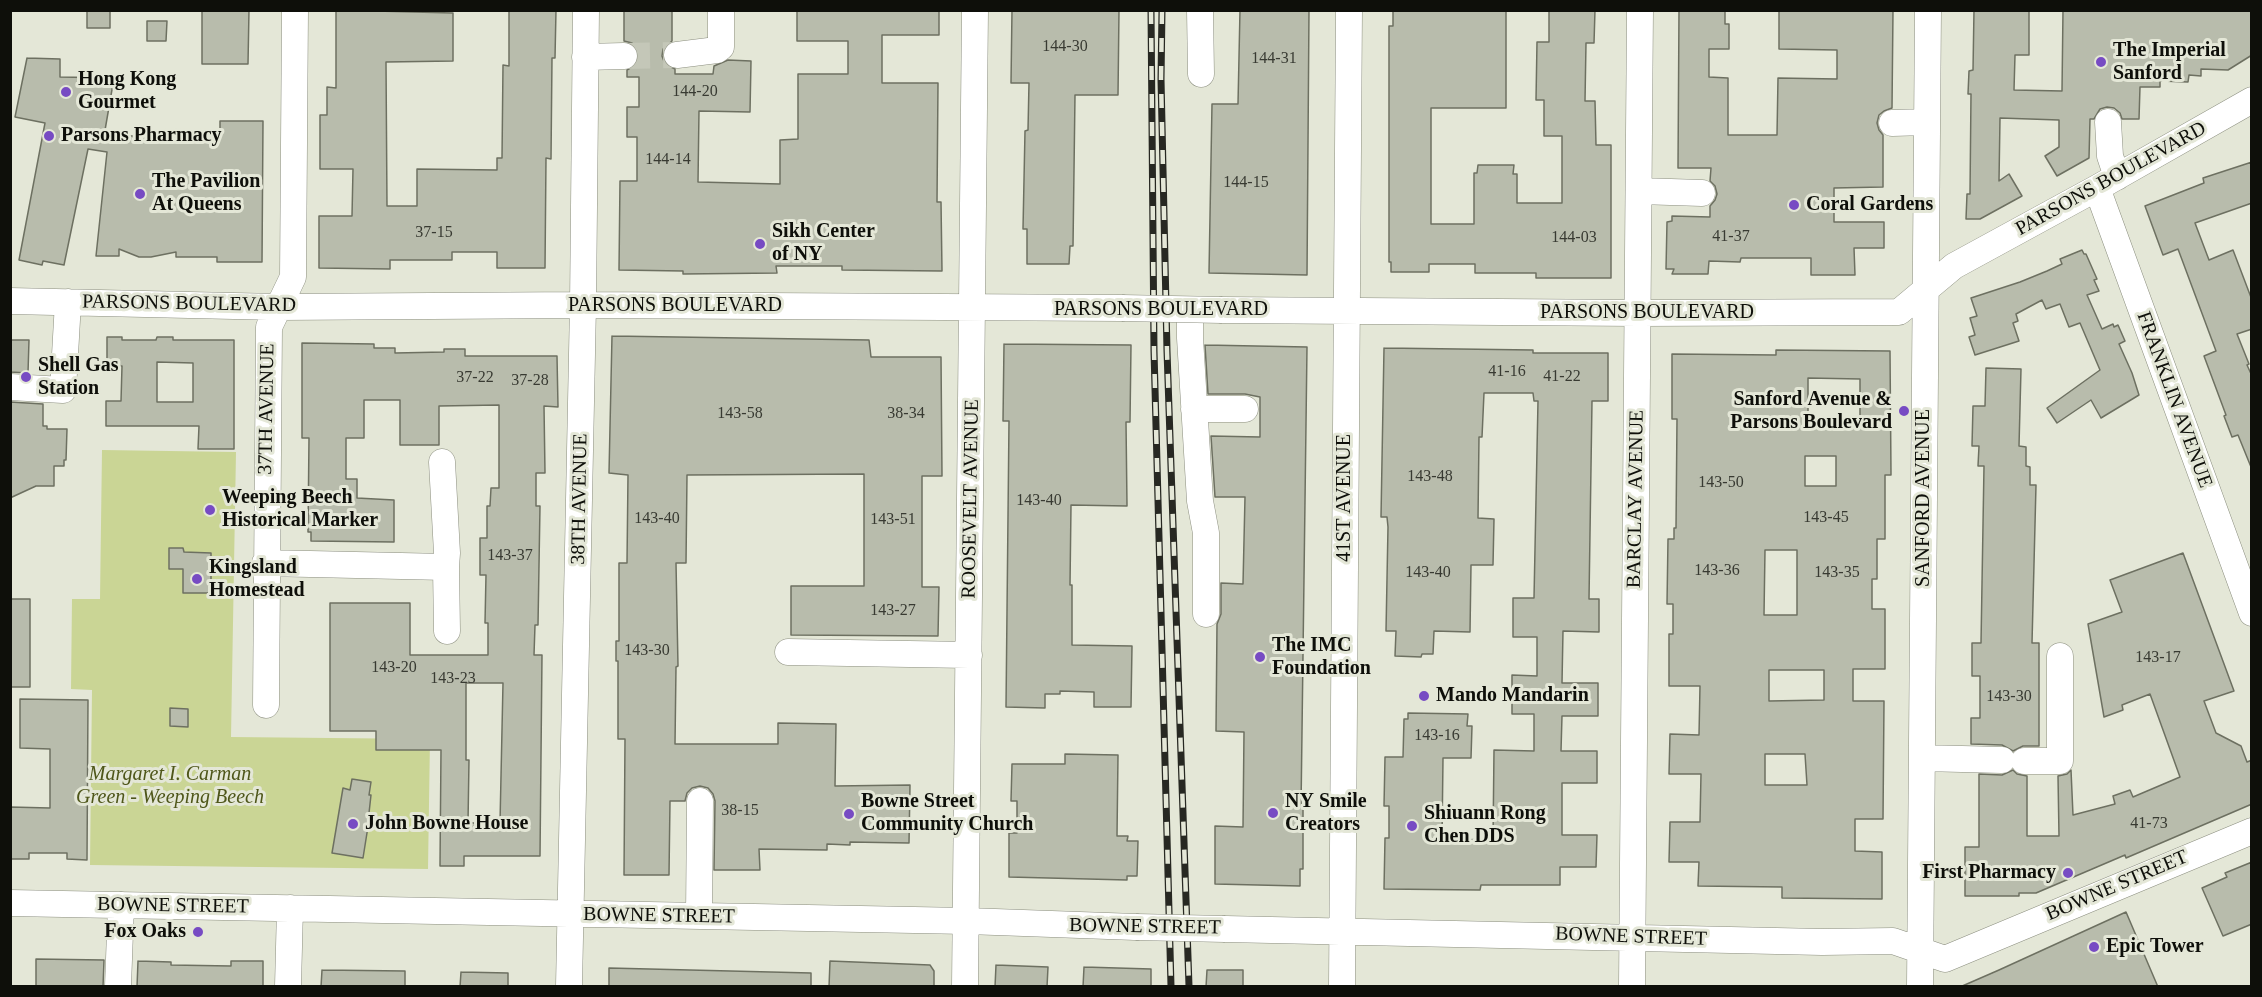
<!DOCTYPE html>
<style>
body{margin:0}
#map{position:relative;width:2262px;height:997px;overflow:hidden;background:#e4e7d7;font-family:Georgia,serif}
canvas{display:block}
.frame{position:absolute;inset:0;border:12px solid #0e0f0a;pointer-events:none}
</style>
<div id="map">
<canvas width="2262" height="997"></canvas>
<div class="frame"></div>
</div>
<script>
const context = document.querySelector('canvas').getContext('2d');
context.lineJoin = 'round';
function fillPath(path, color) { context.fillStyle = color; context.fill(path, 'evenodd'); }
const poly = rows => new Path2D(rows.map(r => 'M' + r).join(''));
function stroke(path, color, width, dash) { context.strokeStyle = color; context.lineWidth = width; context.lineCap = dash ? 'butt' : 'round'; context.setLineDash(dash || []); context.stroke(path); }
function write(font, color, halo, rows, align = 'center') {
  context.font = font + ' Georgia,serif'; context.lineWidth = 6; context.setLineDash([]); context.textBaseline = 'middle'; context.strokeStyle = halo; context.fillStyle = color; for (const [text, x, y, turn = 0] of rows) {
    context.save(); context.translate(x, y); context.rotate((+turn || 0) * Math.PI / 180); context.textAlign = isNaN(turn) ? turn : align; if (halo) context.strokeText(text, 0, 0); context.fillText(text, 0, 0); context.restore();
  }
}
fillPath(poly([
 [102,450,236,452,231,737,430,739,428,869,90,865,92,690,71,689,72,599,100,599]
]), '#cad595');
const building = poly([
 [87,10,110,10,110,28,87,28,87,10],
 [202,10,249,10,248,64,202,64,202,10],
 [336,10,453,13,453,61,386,62,387,206,417,206,417,169,497,170,497,158,502,158,503,65,509,66,509,10,556,10,555,58,552,58,551,159,546,158,545,268,497,268,497,252,452,252,452,260,390,260,390,269,319,268,319,216,352,216,353,169,320,169,320,115,327,115,327,87,336,88,336,10],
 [624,10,672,10,672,41,663,49,662,56,665,64,675,69,675,74,713,74,714,66,728,60,751,61,750,112,699,111,698,182,780,184,780,140,798,139,798,74,848,74,848,41,797,41,797,10,939,10,939,35,882,35,882,83,938,83,937,202,941,202,942,271,842,270,842,266,776,266,777,273,683,274,683,271,619,270,620,181,637,181,637,137,627,137,627,107,639,107,639,77,627,77,627,70,637,64,639,55,636,48,632,43,624,41,624,10],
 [1012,10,1119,10,1118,95,1075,95,1073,246,1070,246,1069,264,1027,264,1027,229,1023,229,1025,131,1028,130,1029,83,1011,83,1012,10],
 [1240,10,1309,10,1307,275,1209,273,1212,104,1238,104,1240,10],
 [1393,10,1506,10,1506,108,1431,108,1431,224,1474,224,1474,173,1477,173,1478,165,1514,165,1513,174,1517,174,1517,203,1562,203,1562,136,1544,136,1544,100,1536,100,1537,42,1549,42,1549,10,1595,10,1594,43,1586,43,1585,101,1595,101,1596,145,1611,145,1611,278,1536,278,1536,273,1475,273,1475,264,1429,264,1429,272,1391,272,1391,262,1389,262,1389,26,1393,26,1393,10],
 [1679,10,1725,10,1725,24,1729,24,1729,49,1709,49,1709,77,1728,78,1728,135,1777,135,1778,78,1837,79,1837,50,1779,49,1779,10,1893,10,1892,108,1884,111,1879,115,1877,123,1879,130,1883,135,1883,187,1834,188,1834,222,1884,222,1884,248,1854,248,1855,275,1811,275,1811,258,1741,258,1740,262,1709,261,1708,274,1672,274,1674,269,1666,269,1667,222,1672,221,1672,216,1710,217,1710,206,1715,200,1717,194,1715,186,1710,181,1711,168,1678,168,1679,10],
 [1974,10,2029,10,2029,55,2015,55,2014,90,2062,91,2063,10,2252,10,2252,55,2228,70,2201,69,2201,76,2189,75,2188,82,2160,81,2160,87,2140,87,2139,119,2122,119,2120,113,2114,108,2107,107,2100,109,2094,119,2090,119,2089,158,2057,176,2045,156,2059,147,2059,120,2000,118,1999,181,2009,174,2022,196,1980,219,1966,219,1967,194,1970,194,1971,94,1968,94,1969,71,1973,70,1974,10],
 [147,21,167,21,166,41,147,41,147,21],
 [27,58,60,59,60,77,114,78,104,136,168,136,168,131,220,131,220,121,263,121,262,262,217,262,217,257,176,257,176,252,151,257,139,257,119,249,119,256,96,256,107,152,88,149,64,265,43,261,42,265,19,260,45,123,15,117,27,58],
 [2252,162,2252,203,2195,223,2209,260,2233,250,2252,300,2252,329,2237,334,2249,364,2247,365,2252,376,2251,467,2238,435,2232,437,2224,416,2226,415,2204,356,2216,351,2178,249,2163,255,2145,206,2204,183,2203,178,2252,162],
 [2082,250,2084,254,2086,254,2097,279,2094,280,2099,291,2087,295,2102,329,2113,324,2114,327,2118,325,2125,341,2119,344,2132,373,2139,395,2101,418,2091,400,2057,423,2047,408,2100,370,2080,323,2069,327,2060,304,2046,309,2042,300,2016,314,2018,321,2013,323,2019,341,1975,355,1969,337,1975,335,1970,318,1977,316,1971,298,2020,282,2047,271,2062,264,2060,259,2082,250],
 [612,336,869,340,871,357,941,357,942,476,922,476,922,587,939,587,938,636,791,635,791,586,864,586,864,474,687,475,686,563,676,563,678,666,676,667,675,744,778,744,778,723,836,724,835,786,910,785,909,843,850,842,850,845,827,844,827,850,759,849,760,870,714,870,715,801,713,794,708,788,700,786,692,788,687,793,685,801,670,801,669,875,624,875,625,739,618,739,618,661,616,661,616,641,619,641,619,563,627,563,628,475,609,473,612,336],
 [107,337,122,337,122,340,156,340,157,337,173,337,173,340,234,340,234,449,198,449,199,426,106,426,106,401,121,401,122,366,107,366,107,337],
 [157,362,193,363,193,402,157,402,157,362],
 [10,340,29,340,28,373,10,372,10,340],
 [302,343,374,344,374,348,395,348,395,353,444,352,444,349,465,349,465,356,557,356,558,407,544,406,545,473,536,473,536,506,540,506,538,625,535,625,534,655,542,655,540,856,464,856,464,866,440,866,441,750,376,750,376,731,330,731,330,603,410,603,410,655,488,655,488,623,485,623,486,575,480,575,480,538,487,538,487,506,490,506,491,488,499,488,499,405,439,406,439,445,400,445,400,400,364,400,364,438,346,438,346,479,357,479,357,498,394,500,394,542,311,541,311,532,308,532,309,438,302,438,302,343],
 [466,683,503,683,500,823,468,823,469,760,466,760,466,683],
 [1004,344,1131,345,1130,422,1126,422,1127,506,1071,505,1070,585,1072,585,1072,645,1132,646,1131,707,1094,707,1094,692,1060,691,1060,694,1045,694,1045,708,1006,707,1009,421,1003,421,1004,344],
 [1205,345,1307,347,1301,808,1303,808,1303,869,1300,869,1300,886,1215,884,1215,826,1243,827,1244,732,1216,731,1217,624,1221,614,1221,583,1243,584,1245,497,1215,497,1211,436,1260,437,1260,397,1245,394,1208,394,1205,345],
 [1384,348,1533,350,1533,353,1608,353,1608,401,1592,401,1589,599,1599,599,1599,632,1563,631,1562,683,1598,683,1598,716,1562,716,1561,751,1597,751,1597,783,1562,783,1562,835,1597,835,1596,867,1560,867,1560,885,1481,885,1480,890,1384,889,1385,838,1389,838,1389,806,1384,806,1385,757,1403,757,1404,719,1408,719,1408,713,1468,714,1467,726,1472,726,1471,758,1443,758,1442,839,1493,840,1494,750,1534,751,1534,714,1512,714,1512,675,1537,676,1537,637,1513,637,1513,598,1534,598,1538,401,1534,401,1533,393,1484,393,1482,437,1479,437,1478,518,1494,519,1493,565,1471,565,1470,632,1434,631,1433,654,1422,654,1421,657,1395,656,1396,631,1386,631,1388,527,1387,517,1381,517,1384,348],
 [1776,350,1890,351,1891,475,1885,475,1885,539,1877,539,1877,579,1872,579,1872,609,1885,609,1885,669,1853,669,1853,701,1884,701,1883,819,1855,819,1855,851,1882,852,1882,899,1782,898,1782,887,1698,886,1699,862,1669,862,1670,822,1700,822,1701,774,1669,774,1670,734,1699,735,1700,686,1669,686,1669,634,1673,634,1673,604,1667,604,1668,539,1674,539,1674,528,1676,528,1677,419,1672,419,1672,354,1776,355,1776,350],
 [1808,378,1860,379,1860,426,1808,426,1808,378],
 [1805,456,1836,456,1836,486,1805,486,1805,456],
 [1765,550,1797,550,1797,615,1764,615,1765,550],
 [1769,670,1824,670,1824,700,1769,701,1769,670],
 [1765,754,1805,754,1807,785,1765,785,1765,754],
 [1986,368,2021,369,2019,446,2026,447,2026,466,2030,467,2030,485,2036,485,2032,643,2039,643,2039,746,2023,746,2013,751,2002,745,1971,744,1971,718,1980,718,1980,676,1972,676,1972,643,1981,643,1984,466,1978,466,1979,446,1972,446,1973,406,1985,406,1986,368],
 [10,402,43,404,43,426,47,426,47,429,67,429,66,460,64,460,64,466,54,466,54,486,36,486,10,498,10,402],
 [169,548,183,548,184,552,211,553,211,593,183,593,183,569,169,569,169,548],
 [2183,553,2234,691,2204,701,2216,733,2241,746,2247,762,2252,760,2252,804,2126,858,2125,855,2036,893,2019,893,2019,896,1965,896,1965,847,1979,847,1979,774,2002,775,2013,770,2017,774,2027,776,2027,836,2059,836,2058,776,2067,774,2071,770,2073,815,2115,804,2113,796,2130,790,2133,797,2180,777,2150,694,2122,705,2123,710,2104,717,2088,624,2122,612,2110,580,2183,553],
 [10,599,30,599,30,687,10,687,10,599],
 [20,699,88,700,87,860,67,859,67,853,29,853,29,859,10,859,10,807,50,808,50,749,20,748,20,699],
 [170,708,188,709,188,727,170,726,170,708],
 [1065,754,1118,755,1117,836,1128,836,1127,841,1138,841,1137,876,1127,876,1127,880,1009,877,1009,833,1017,833,1017,801,1011,801,1012,764,1065,764,1065,754],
 [352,779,371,782,369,795,371,795,369,813,370,814,363,858,332,853,343,788,350,790,352,779],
 [2252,862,2252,924,2223,936,2202,888,2227,877,2225,873,2252,862],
 [2126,912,2158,987,1960,987,1999,970,2126,912],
 [36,959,104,960,103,987,36,987,36,959],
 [138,961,171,962,171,965,231,966,231,961,263,961,263,987,137,987,138,961],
 [830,961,930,965,934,971,934,987,829,987,830,961],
 [996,965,1048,967,1047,987,995,987,996,965],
 [1084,967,1151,969,1151,987,1083,987,1084,967],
 [609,968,811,973,811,987,609,987,609,968],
 [322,970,405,971,405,987,321,987,322,970],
 [1207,970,1243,970,1243,987,1206,987,1207,970],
 [461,972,508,973,508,987,460,987,461,972]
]);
fillPath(building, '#b8bcac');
stroke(building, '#6d7061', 1.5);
stroke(poly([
 [624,56,677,55]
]), '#c4c7b8', 26, [26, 13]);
const minor = poly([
 [1200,10,1201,74],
 [677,55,717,50,721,47,721,10],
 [585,57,624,56],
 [2108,122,2110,156,2117,177],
 [1892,123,1927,122],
 [2097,188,2252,613],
 [1639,191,1702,193],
 [10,301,279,307,583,305,1122,308],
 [1190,310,1190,338,1200,501,1206,533,1206,614],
 [1222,310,1638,313,1899,312,1954,266,2097,188,2252,100],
 [10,387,63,390,68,302],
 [1194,409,1245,409],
 [265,563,446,567,447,553,442,462],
 [446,567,447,631],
 [788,652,969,655],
 [266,705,269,327,293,277,295,10],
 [1922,758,2002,760],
 [2024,761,2060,761,2060,656],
 [10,903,967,921,1136,927],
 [699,916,700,801],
 [1225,929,1822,942,1893,941,1945,959,2252,831],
 [118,986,121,905],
 [288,986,290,908],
 [569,986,583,305,586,10],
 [965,986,975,10],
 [1342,986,1349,10],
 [1632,986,1640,10],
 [1920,986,1928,10]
]);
stroke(minor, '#8b8e7f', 27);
stroke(minor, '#fff', 26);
const rail = poly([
 [1151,10,1154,351,1171,986],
 [1162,10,1161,79,1167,351,1189,986]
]);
stroke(rail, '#272822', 7);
stroke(rail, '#e4e7d7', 4.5, [14]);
const minorBridge = poly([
 [1122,308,1222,310],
 [1136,927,1225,929]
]);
stroke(minorBridge, '#8b8e7f', 27, []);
stroke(minorBridge, '#fff', 26);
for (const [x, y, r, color] of [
 [2101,62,6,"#774bc3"],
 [66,92,6,"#774bc3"],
 [49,136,6,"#774bc3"],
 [140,194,6,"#774bc3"],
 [1794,205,6,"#774bc3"],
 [760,244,6,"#774bc3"],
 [26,377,6,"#774bc3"],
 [1904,411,6,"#774bc3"],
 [210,510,6,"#774bc3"],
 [197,579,6,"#774bc3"],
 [1260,657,6,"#774bc3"],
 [1424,696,6,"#774bc3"],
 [1273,813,6,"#774bc3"],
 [849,814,6,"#774bc3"],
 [353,824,6,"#774bc3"],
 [1412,826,6,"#774bc3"],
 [2068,873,6,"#774bc3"],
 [198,932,6,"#774bc3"],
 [2094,947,6,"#774bc3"]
]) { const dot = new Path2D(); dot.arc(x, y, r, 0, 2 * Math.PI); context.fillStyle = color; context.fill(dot); stroke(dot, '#e4e7d7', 2); }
write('16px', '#383a32', null, [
 ["144-30",1065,47],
 ["144-31",1274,59],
 ["144-20",695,92],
 ["144-14",668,160],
 ["144-15",1246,183],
 ["37-15",434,233],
 ["41-37",1731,237],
 ["144-03",1574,238],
 ["41-16",1507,372],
 ["41-22",1562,377],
 ["37-22",475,378],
 ["37-28",530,381],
 ["143-58",740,414],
 ["38-34",906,414],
 ["143-48",1430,477],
 ["143-50",1721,483],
 ["143-40",1039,501],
 ["143-45",1826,518],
 ["143-40",657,519],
 ["143-51",893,520],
 ["143-37",510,556],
 ["143-36",1717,571],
 ["143-40",1428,573],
 ["143-35",1837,573],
 ["143-27",893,611],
 ["143-30",647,651],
 ["143-17",2158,658],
 ["143-20",394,668],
 ["143-23",453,679],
 ["143-30",2009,697],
 ["143-16",1437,736],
 ["38-15",740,811],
 ["41-73",2149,824]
]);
write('bold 20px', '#0e0f0a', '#e4e7d7', [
 ["The Imperial",2113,51],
 ["Sanford",2113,74],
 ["Hong Kong",78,80],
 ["Gourmet",78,103],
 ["Parsons Pharmacy",61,136],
 ["The Pavilion",152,182],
 ["At Queens",152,205],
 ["Coral Gardens",1806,205],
 ["Sikh Center",772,232],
 ["of NY",772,255],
 ["Shell Gas",38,366],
 ["Station",38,389],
 ["Sanford Avenue &",1892,400,"right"],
 ["Parsons Boulevard",1892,423,"right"],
 ["Weeping Beech",222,498],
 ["Historical Marker",222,521],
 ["Kingsland",209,568],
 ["Homestead",209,591],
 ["The IMC",1272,646],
 ["Foundation",1272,669],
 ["Mando Mandarin",1436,696],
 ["Bowne Street",861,802],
 ["Community Church",861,825],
 ["NY Smile",1285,802],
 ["Creators",1285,825],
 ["Shiuann Rong",1424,814],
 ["Chen DDS",1424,837],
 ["John Bowne House",365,824],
 ["First Pharmacy",2056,873,"right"],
 ["Fox Oaks",186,932,"right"],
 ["Epic Tower",2106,947]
], 'left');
write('20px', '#0e0f0a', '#e4e7d7', [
 ["PARSONS BOULEVARD",2111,179,-29],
 ["PARSONS BOULEVARD",189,304,1],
 ["PARSONS BOULEVARD",675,306],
 ["PARSONS BOULEVARD",1161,310],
 ["PARSONS BOULEVARD",1647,313],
 ["FRANKLIN AVENUE",2174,400,70],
 ["37TH AVENUE",267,409,-89],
 ["41ST AVENUE",1345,498,-90],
 ["SANFORD AVENUE",1924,498,-90],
 ["38TH AVENUE",580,499,-89],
 ["ROOSEVELT AVENUE",971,499,-89],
 ["BARCLAY AVENUE",1636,499,-89],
 ["BOWNE STREET",2117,886,-23],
 ["BOWNE STREET",173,906,1],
 ["BOWNE STREET",659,916,1],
 ["BOWNE STREET",1145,927,1],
 ["BOWNE STREET",1631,937,2]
]);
write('italic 20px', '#4e5619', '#e4e7d7', [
 ["Margaret I. Carman",170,775],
 ["Green - Weeping Beech",170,798]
]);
</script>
